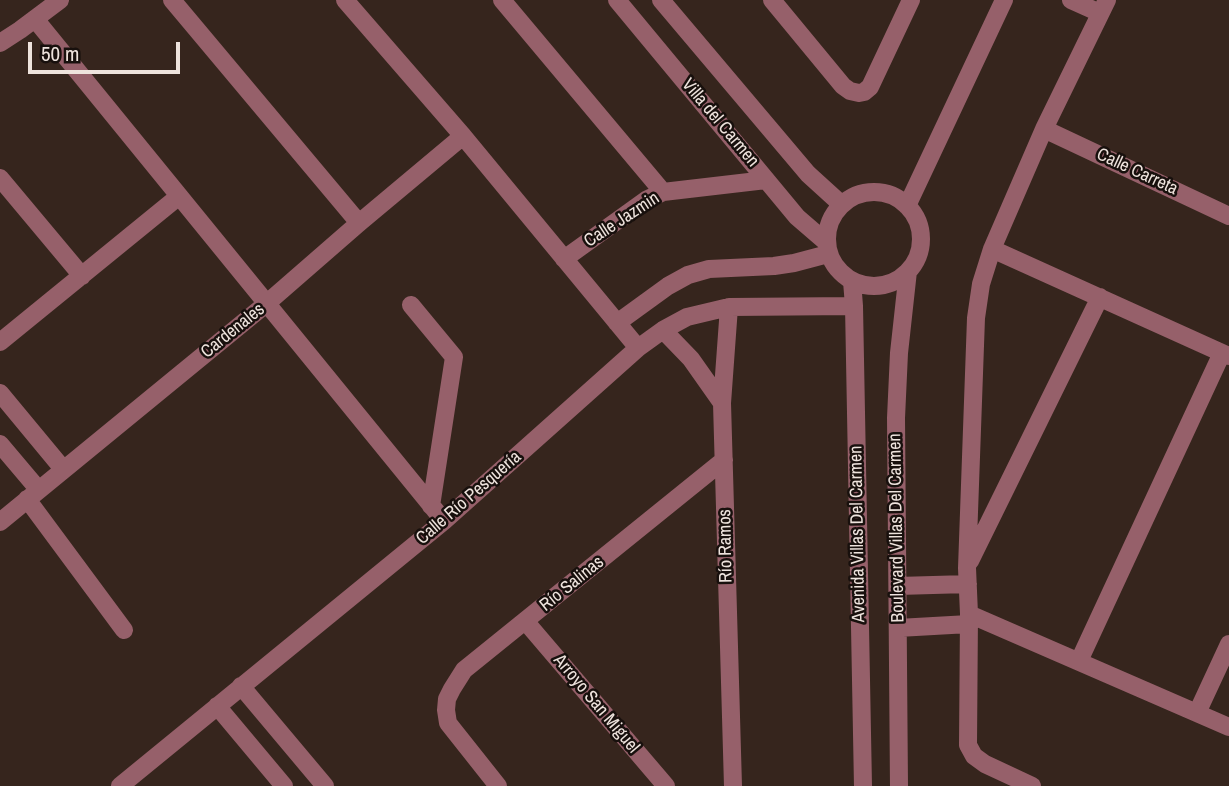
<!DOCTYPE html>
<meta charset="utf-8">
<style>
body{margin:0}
#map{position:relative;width:1229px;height:786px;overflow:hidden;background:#36251d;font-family:"Archivo Narrow",sans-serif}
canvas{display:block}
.scale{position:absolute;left:28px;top:42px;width:152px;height:32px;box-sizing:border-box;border:4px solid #eee3dd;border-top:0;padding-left:9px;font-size:21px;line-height:24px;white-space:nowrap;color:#eee3dd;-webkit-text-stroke:5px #18100d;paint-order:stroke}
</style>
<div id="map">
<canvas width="1229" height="786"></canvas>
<div class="scale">50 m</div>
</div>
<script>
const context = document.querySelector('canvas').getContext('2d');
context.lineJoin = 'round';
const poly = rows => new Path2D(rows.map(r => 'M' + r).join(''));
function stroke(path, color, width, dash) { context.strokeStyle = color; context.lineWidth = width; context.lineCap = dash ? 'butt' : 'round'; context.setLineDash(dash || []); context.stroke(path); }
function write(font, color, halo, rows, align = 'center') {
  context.font = font + ' "Archivo Narrow",sans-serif'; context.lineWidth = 5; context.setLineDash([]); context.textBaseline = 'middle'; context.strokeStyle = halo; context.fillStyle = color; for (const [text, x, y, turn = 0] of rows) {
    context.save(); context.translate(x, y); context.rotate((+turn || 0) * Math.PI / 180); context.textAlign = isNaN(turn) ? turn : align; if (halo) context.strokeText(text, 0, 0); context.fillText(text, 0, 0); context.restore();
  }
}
stroke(poly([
 [172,0,359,223],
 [345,0,463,136,638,348],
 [502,0,663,192],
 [617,0,797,217,826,242],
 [661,0,808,174,841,204],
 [772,0,843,86,850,91,859,93,864,92,870,87,911,0],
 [1071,0,1100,13],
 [35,19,444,521],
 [0,43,20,30,60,0],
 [1044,129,1229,216],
 [0,178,82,276],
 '827 239a47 47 0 1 1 94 0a47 47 0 1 1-94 0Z',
 [907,206,1004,0],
 [992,249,1229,356],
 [564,259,646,200,663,192,766,180],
 [852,281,854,306,863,786],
 [411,305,454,357,431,506],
 [729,307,722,403,733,786],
 [617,323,668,286,688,275,709,269,774,266,794,263,828,254],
 [663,330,691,359,722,403],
 [0,342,178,197],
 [0,393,63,469],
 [0,444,38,489],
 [27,499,124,630],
 [0,522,266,304,359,223,463,136],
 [970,561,1100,297],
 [898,586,968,584],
 [969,614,1229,727],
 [526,622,666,786],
 [898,628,969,624],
 [1079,661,1222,353],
 [241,686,325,786],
 [217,706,284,786],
 [1197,713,1229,644],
 [120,786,444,521,638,348,663,330,687,317,729,307,854,306],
 [498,786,448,723,446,710,447,699,452,689,464,670,724,460],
 [899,786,896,418,899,353,908,271],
 [1032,786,985,764,974,756,968,745,969,614,967,568,976,318,981,284,992,249,1044,129,1107,0]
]), '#96606a', 18);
write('18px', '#eee3dd', '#18100d', [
 ["Villa del Carmen",720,123,50],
 ["Calle Carreta",1137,172,25],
 ["Calle Jazmin",622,220,-33],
 ["Cardenales",233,331,-39],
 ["Calle Río Pesquería",469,498,-41],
 ["Boulevard Villas Del Carmen",897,528,-91],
 ["Avenida Villas Del Carmen",858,534,-91],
 ["Río Ramos",726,546,-91],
 ["Río Salinas",572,584,-39],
 ["Arroyo San Miguel",596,704,50]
]);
</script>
